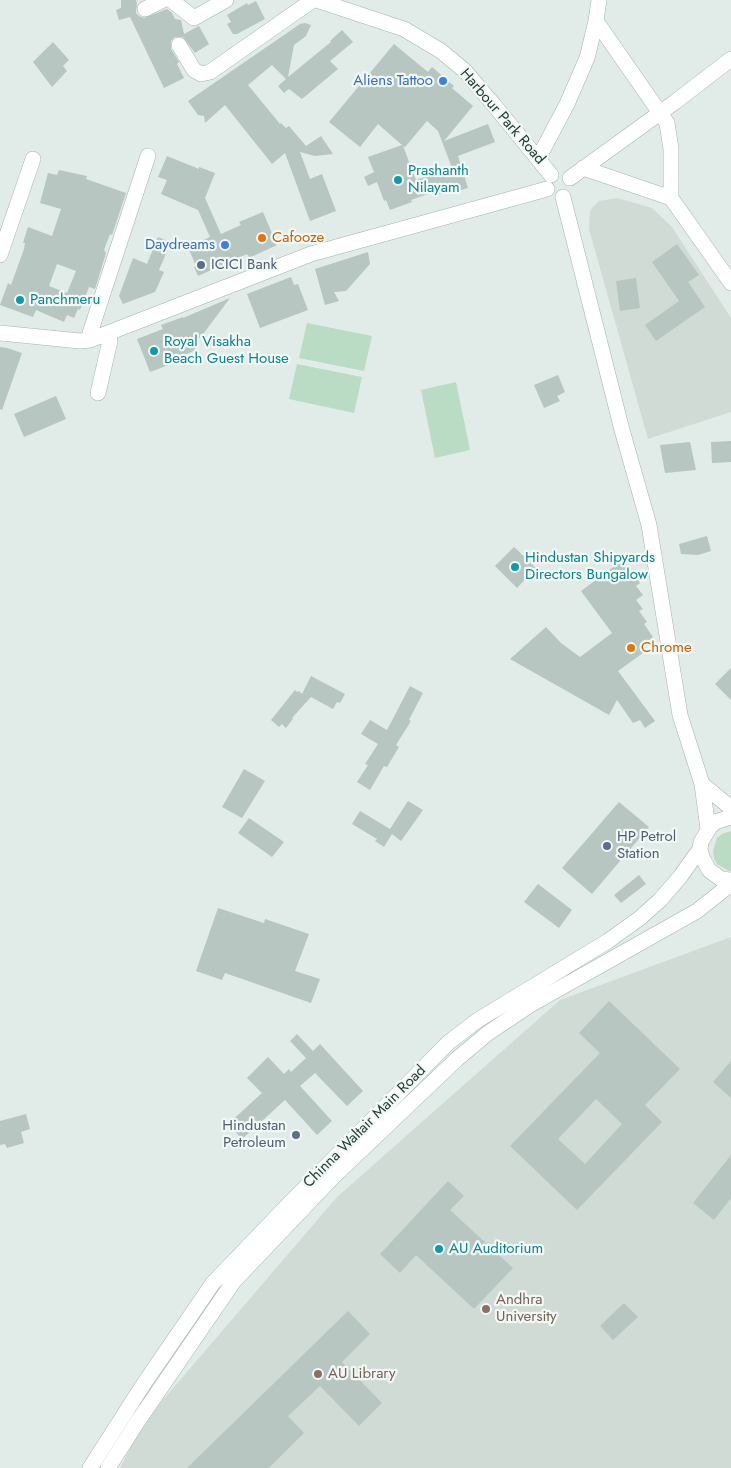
<!DOCTYPE html>
<style>
body{margin:0}
canvas{display:block;background:#e1ebe7}
</style>
<canvas width="731" height="1468"></canvas>
<script>
const context = document.querySelector('canvas').getContext('2d');
context.lineJoin = 'round';
function fillPath(path, color) { context.fillStyle = color; context.fill(path, 'evenodd'); }
const poly = rows => new Path2D(rows.map(r => 'M' + r).join(''));
function stroke(path, color, width, dash) { context.strokeStyle = color; context.lineWidth = width; context.lineCap = dash ? 'butt' : 'round'; context.setLineDash(dash || []); context.stroke(path); }
function write(font, color, halo, rows, align = 'center') {
  context.font = font + ' Jost,sans-serif'; context.lineWidth = 4.5; context.setLineDash([]); context.textBaseline = 'middle'; context.strokeStyle = halo; context.fillStyle = color; for (const [text, x, y, turn = 0] of rows) {
    context.save(); context.translate(x, y); context.rotate((+turn || 0) * Math.PI / 180); context.textAlign = isNaN(turn) ? turn : align; if (halo) context.strokeText(text, 0, 0); context.fillText(text, 0, 0); context.restore();
  }
}
fillPath(poly([
 [617,198,652,208,672,227,731,318,731,412,648,439,589,229,590,211,593,207,599,201],
 [731,937,731,1468,120,1468,145,1421,337,1197,560,1000]
]), '#d0dbd6');
fillPath(poly([
 [307,323,372,336,364,371,299,358],
 [297,364,362,377,354,413,289,399],
 [456,382,470,450,435,458,421,390],
 [731,831,731,871,729,871,717,864,714,858,713,851,717,838,722,834]
]), '#bbdcc4');
fillPath(poly([
 [121,0,136,0,137,4,136,13,139,16,144,18,167,9,172,13,175,19,181,20,184,34,199,26,209,44,195,53,183,37,175,37,171,41,171,49,179,62,177,64,184,78,164,88,130,17,119,20,116,10,121,8],
 [256,1,265,19,237,34,233,34,227,24,231,22,227,15,247,3,248,5],
 [305,23,311,25,306,36,294,45,288,77,331,42,330,41,342,30,353,42,330,61,338,69,302,99,289,89,284,93,278,86,286,79,272,65,248,85,280,124,281,123,286,128,289,126,306,146,321,136,333,154,315,156,300,152,310,179,322,174,336,211,310,221,285,153,272,164,225,105,205,123,204,116,198,115,188,101,300,24],
 [53,42,69,60,63,66,67,71,52,87,33,62],
 [394,44,428,72,432,67,454,86,452,88,473,106,444,141,488,124,495,142,458,156,468,188,461,190,460,187,437,195,436,191,411,200,412,202,390,210,386,200,384,201,377,182,368,186,364,177,374,172,368,157,402,145,378,124,360,147,329,122],
 [427,121,438,131,452,168,416,180,403,146,405,147],
 [167,156,199,169,199,167,215,173,205,198,221,234,241,225,239,222,263,212,277,245,249,258,247,254,198,276,194,267,196,266,188,247,210,237,198,210,161,194,167,180,158,177],
 [59,170,87,176,86,179,126,193,112,235,110,234,104,250,106,253,95,289,89,287,80,310,78,309,74,318,67,315,64,322,36,310,33,317,0,305,8,283,11,285,24,249,25,243,23,243,28,227,52,236,61,209,40,203,48,173,57,175],
 [57,264,76,271,67,293,49,286],
 [158,237,171,242,159,270,164,272,155,292,123,304,119,296,133,258,147,264],
 [677,244,699,275,688,282,705,307,656,341,645,325,679,301,652,262],
 [368,252,370,264,346,291,334,292,339,301,325,305,315,269],
 [291,277,294,285,298,284,308,310,260,328,247,294],
 [636,278,640,308,620,311,616,281],
 [230,298,201,337,193,342,196,350,170,361,171,364,150,372,137,339,163,329,161,325,183,317,183,318],
 [0,347,7,348,22,353,2,410,0,409],
 [558,375,565,392,557,396,560,401,544,408,534,385],
 [56,396,66,419,24,437,14,414],
 [731,441,731,462,712,463,711,442],
 [690,442,696,470,665,473,660,445],
 [707,536,711,551,698,555,681,554,679,544],
 [514,547,536,568,517,588,495,566],
 [623,560,640,583,636,586,643,595,636,600,643,609,639,611,647,622,644,624,653,637,643,645,647,650,618,671,655,721,645,728,640,720,633,723,617,700,609,715,510,659,546,627,561,643,580,657,612,633,581,591],
 [731,668,731,700,715,684],
 [311,676,345,694,340,703,337,702,333,709,311,697,292,718,293,719,286,728,282,724,279,727,271,720,295,690,297,692,299,691,302,694],
 [410,686,423,693,409,720,411,721,396,745,399,747,387,767,384,766,370,790,357,782,368,765,365,764,378,744,361,734,370,720,387,730],
 [244,769,265,781,242,818,222,807],
 [408,801,423,810,401,841,392,834,384,847,375,841,377,839,352,824,360,811,390,829],
 [619,802,649,827,592,894,562,868],
 [249,818,284,842,272,857,238,833],
 [639,875,646,884,621,903,614,895],
 [538,884,572,910,559,928,524,902],
 [218,908,264,923,265,919,309,934,295,971,320,979,311,1003,225,973,222,980,196,971],
 [609,1001,680,1069,645,1105,662,1122,577,1210,510,1146,600,1053,579,1033],
 [596,1099,622,1124,585,1164,558,1139],
 [297,1034,313,1051,320,1044,363,1091,347,1106,315,1073,300,1086,332,1121,317,1135,285,1100,242,1139,228,1124,262,1093,247,1078,268,1057,284,1074,289,1069,291,1072,306,1058,290,1041],
 [731,1061,731,1098,713,1082],
 [26,1114,30,1129,21,1132,24,1143,7,1148,5,1144,0,1145,0,1121],
 [731,1155,731,1198,714,1220,693,1203],
 [448,1181,464,1196,450,1210,513,1268,474,1309,416,1255,400,1273,380,1254],
 [624,1303,638,1317,613,1340,600,1326],
 [348,1311,370,1334,342,1362,382,1403,359,1426,320,1386,288,1416,304,1433,269,1468,187,1468]
]), '#b7c6c0');
const minor = poly([
 [171,0,194,18,226,0],
 [316,0,404,29,441,51,465,71,494,105,551,175],
 [145,9,163,0],
 [596,21,667,123,671,149,671,198],
 [179,45,194,70,201,74,210,72,313,0],
 [538,159,567,104,587,58,596,21,599,0],
 [583,168,671,198,731,283],
 [570,178,675,102,731,59],
 [563,197,622,430,649,525,680,715,702,784,708,829],
 [0,255,33,159],
 [0,333,80,341,90,340,311,254,547,189],
 [90,340,90,333,148,156],
 [98,393,110,341,108,334],
 [702,784,731,808],
 [731,817,715,822,710,827,701,842,700,849,702,857,709,870,721,879,731,880],
 [90,1468,143,1385,213,1283,287,1206,449,1042,478,1020,608,941,640,918,660,900,680,877,700,849],
 [108,1468,138,1421,234,1281,332,1178,457,1059,488,1033,530,1005,697,911,731,884]
]);
stroke(minor, '#a4b3ae', 16);
stroke(minor, '#fff', 15);
for (const [x, y, r, color] of [
 [443,81,5,"#3f7fe0"],
 [398,180,5,"#0f9aa8"],
 [262,238,5,"#e8710a"],
 [225,245,5,"#3f7fe0"],
 [201,265,5,"#5c6f8a"],
 [20,300,5,"#0f9aa8"],
 [154,351,5,"#0f9aa8"],
 [515,567,5,"#0f9aa8"],
 [631,648,5,"#e8710a"],
 [607,846,5,"#5c6f8a"],
 [296,1135,5,"#5c6f8a"],
 [439,1249,5,"#0f9aa8"],
 [486,1309,5,"#8d6e63"],
 [318,1374,5,"#8d6e63"]
]) { const dot = new Path2D(); dot.arc(x, y, r, 0, 2 * Math.PI); context.fillStyle = color; context.fill(dot); stroke(dot, '#f2f8f5', 2); }
write('15px', '#366cbe', '#f2f8f5', [
 ["Aliens Tattoo",433,81],
 ["Daydreams",215,245]
], 'right');
write('15px', '#223c35', '#f2f8f5', [
 ["Harbour Park Road",502,117,49],
 ["Chinna Waltair Main Road",365,1127,-45]
]);
write('15px', '#0d838f', '#f2f8f5', [
 ["Prashanth",408,171],
 ["Nilayam",408,188],
 ["Panchmeru",30,300],
 ["Royal Visakha",164,342],
 ["Beach Guest House",164,359],
 ["Hindustan Shipyards",525,558],
 ["Directors Bungalow",525,575],
 ["AU Auditorium",449,1249]
], 'left');
write('15px', '#c56008', '#f2f8f5', [
 ["Cafooze",272,238],
 ["Chrome",641,648]
], 'left');
write('15px', '#4e5e75', '#f2f8f5', [
 ["ICICI Bank",211,265],
 ["HP Petrol",617,837],
 ["Station",617,854],
 ["Hindustan",286,1126,"right"],
 ["Petroleum",286,1143,"right"]
], 'left');
write('15px', '#785e54', '#f2f8f5', [
 ["Andhra",496,1300],
 ["University",496,1317],
 ["AU Library",328,1374]
], 'left');
</script>
